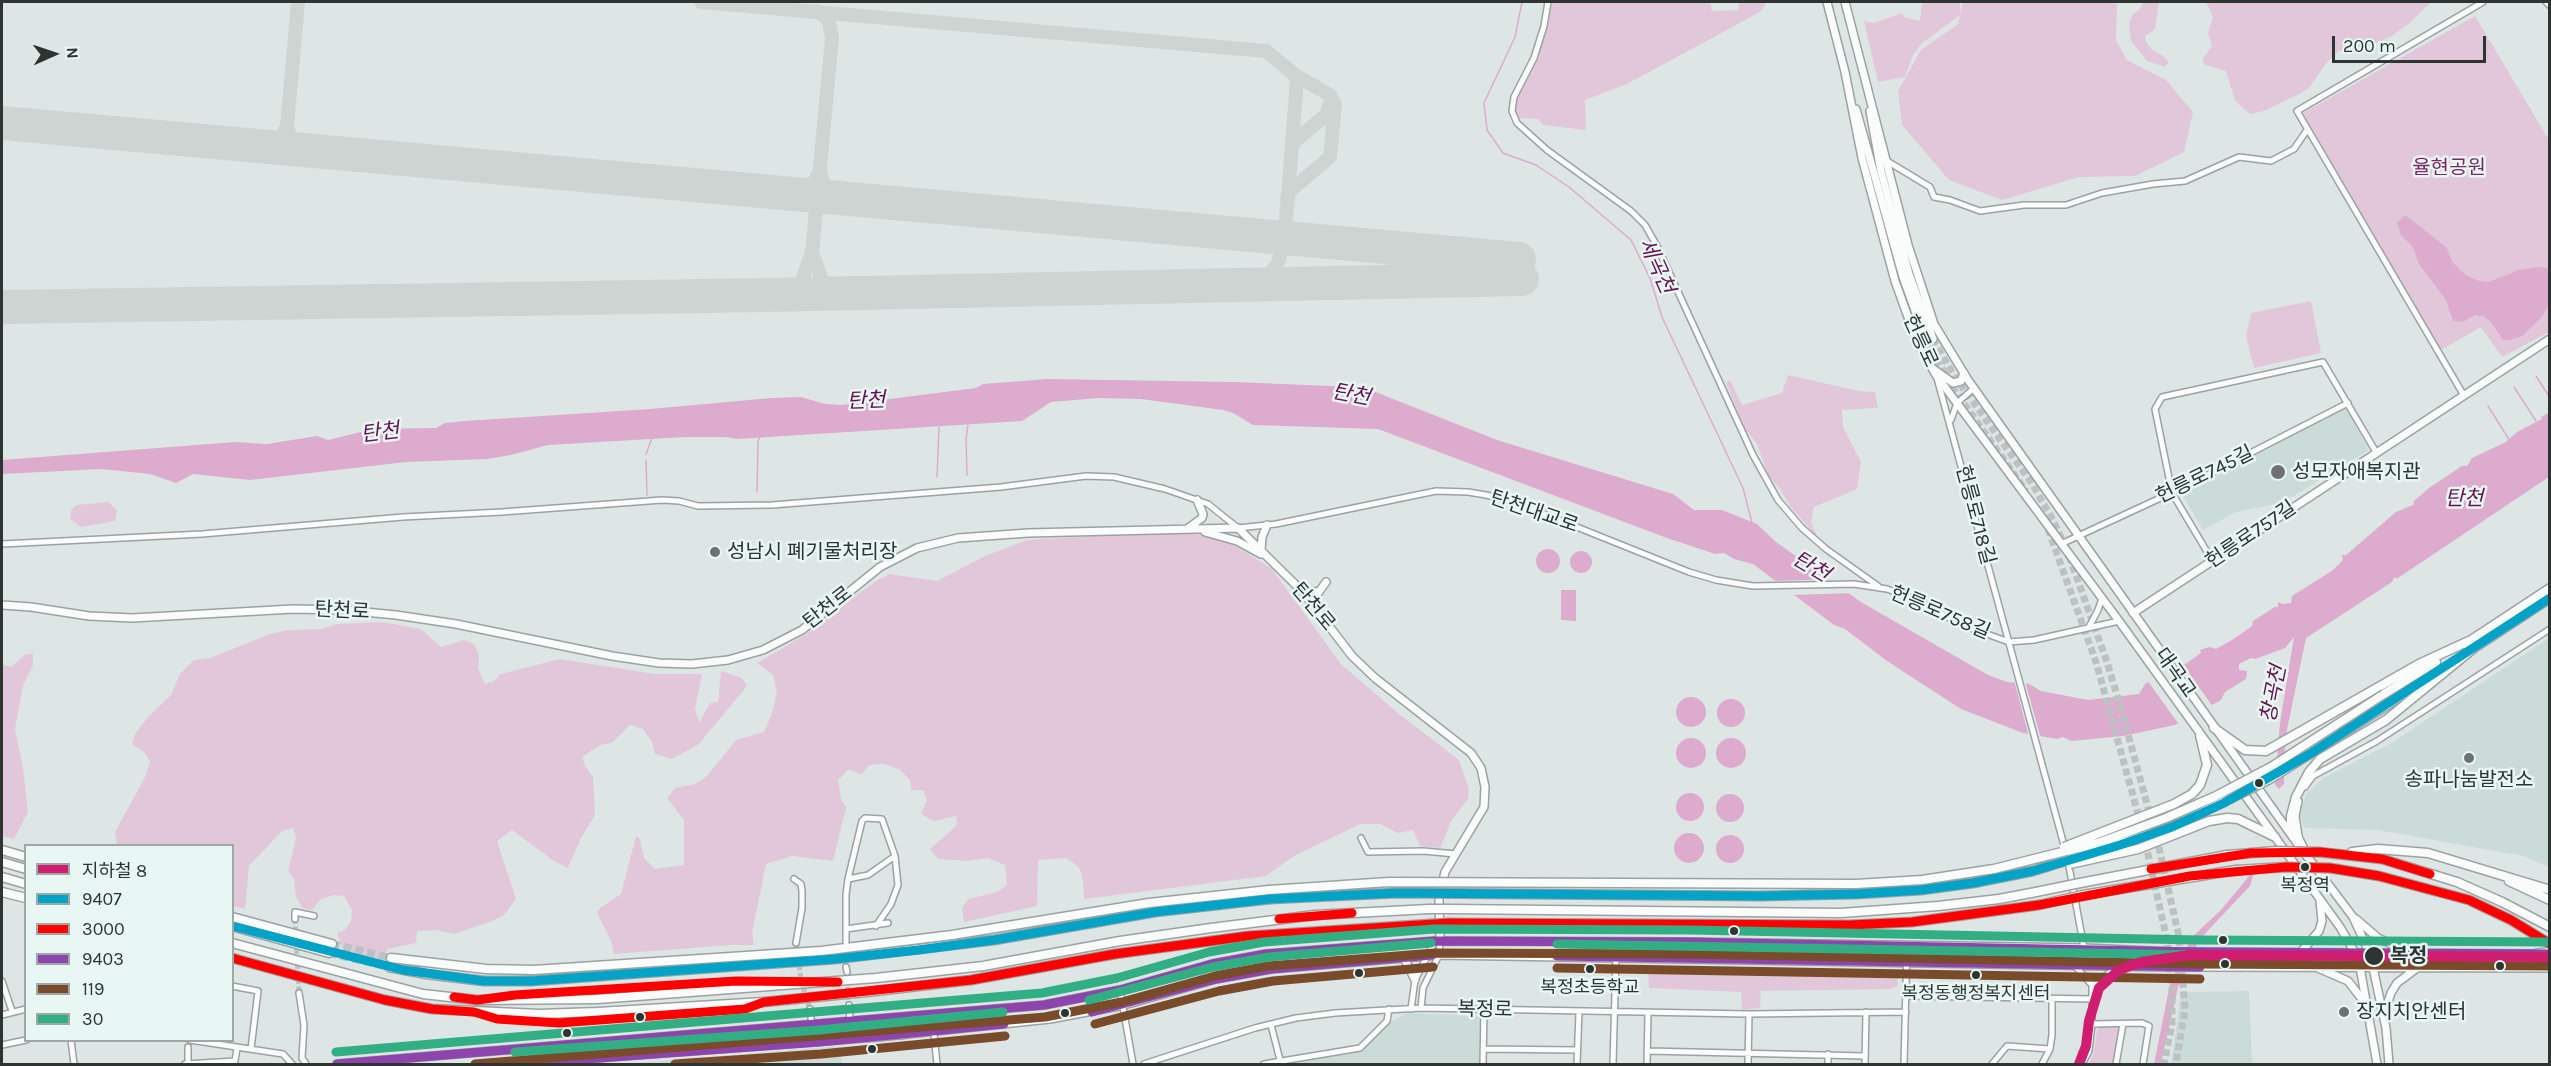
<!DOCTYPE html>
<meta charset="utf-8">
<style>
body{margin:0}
#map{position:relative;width:2551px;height:1066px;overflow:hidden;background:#dee6e5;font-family:Karla,"Noto Sans KR",sans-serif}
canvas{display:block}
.frame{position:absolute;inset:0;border:3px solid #2e3432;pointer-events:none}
.legend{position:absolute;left:24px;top:844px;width:210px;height:198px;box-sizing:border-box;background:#e8f7f3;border:2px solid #9ea9a6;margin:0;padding:8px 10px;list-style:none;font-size:18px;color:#2e3432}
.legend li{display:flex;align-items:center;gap:12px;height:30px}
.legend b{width:30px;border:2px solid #9ea9a6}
.north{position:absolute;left:24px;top:24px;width:60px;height:60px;-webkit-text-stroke:4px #e8f7f3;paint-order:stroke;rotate:87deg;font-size:16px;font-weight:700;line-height:24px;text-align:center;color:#2e3432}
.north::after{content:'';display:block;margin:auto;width:21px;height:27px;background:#2e3432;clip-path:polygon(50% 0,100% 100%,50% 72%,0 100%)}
.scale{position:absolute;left:2332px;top:36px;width:154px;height:27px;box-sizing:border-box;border:3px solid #2e3432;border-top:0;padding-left:8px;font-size:18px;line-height:21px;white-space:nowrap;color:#2e3432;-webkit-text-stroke:4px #e8f7f3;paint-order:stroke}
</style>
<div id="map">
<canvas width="2551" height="1066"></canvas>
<div class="frame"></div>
<ul class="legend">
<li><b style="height:8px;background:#d11d70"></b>지하철 8</li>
<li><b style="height:8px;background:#02a3c6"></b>9407</li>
<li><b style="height:8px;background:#f00"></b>3000</li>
<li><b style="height:8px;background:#8e44ad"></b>9403</li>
<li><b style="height:8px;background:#7a4b2a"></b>119</li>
<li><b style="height:8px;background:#32ae84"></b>30</li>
</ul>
<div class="north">N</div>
<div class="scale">200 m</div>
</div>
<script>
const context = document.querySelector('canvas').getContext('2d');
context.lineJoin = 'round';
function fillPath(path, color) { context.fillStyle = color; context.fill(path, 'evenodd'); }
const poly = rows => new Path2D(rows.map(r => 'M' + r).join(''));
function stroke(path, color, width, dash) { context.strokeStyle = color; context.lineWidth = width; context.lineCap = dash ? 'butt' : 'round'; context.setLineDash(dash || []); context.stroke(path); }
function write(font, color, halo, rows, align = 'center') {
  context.font = font + ' Karla,"Noto Sans KR",sans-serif'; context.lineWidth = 5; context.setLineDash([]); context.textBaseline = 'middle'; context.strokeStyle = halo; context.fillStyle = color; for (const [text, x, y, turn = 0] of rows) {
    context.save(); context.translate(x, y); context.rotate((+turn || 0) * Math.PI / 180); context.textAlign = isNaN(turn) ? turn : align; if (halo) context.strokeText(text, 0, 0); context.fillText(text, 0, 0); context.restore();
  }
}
fillPath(poly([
 [2346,408,2369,450,2282,503,2236,512,2203,530,2181,493],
 [2549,638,2549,867,2523,856,2378,830,2304,828,2300,815,2306,794,2323,778,2390,744],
 [2249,991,2252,1064,2171,1064,2181,992],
 [1407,1013,1480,1016,1479,1064,1280,1064,1361,1052,1389,1023],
 [840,1046,842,1064,608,1064,637,1063]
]), '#cbdcd8');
fillPath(poly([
 [1553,2,1710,2,1712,11,1739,10,1738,2,1767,2,1760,12,1627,84,1585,100,1586,130,1543,125,1538,119,1518,118,1515,110,1518,97,1538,59],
 [1922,2,1960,2,1960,13,1963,2,2105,2,2117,4,2116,40,2127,60,2166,80,2193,112,2184,152,2135,176,2079,177,2002,200,1949,180,1902,125,1898,91,1921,50,1958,24,1960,15,1921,44,1912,57,1905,77,1878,82,1864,21,1874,23,1902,13,1904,17,1920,21],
 [2143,2,2159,2,2155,29,2145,36,2146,42,2152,50,2162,55,2169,62,2165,67,2147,61,2131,41,2129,23,2133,14,2140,9],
 [2206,2,2431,2,2411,22,2392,36,2373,44,2339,51,2327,62,2309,88,2301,93,2264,111,2250,114,2235,101,2226,71,2205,65,2202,60,2212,46,2208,33,2213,17],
 [2475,16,2549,140,2549,332,2502,357,2481,327,2441,350,2303,113],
 [2311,301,2321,353,2254,368,2246,336,2251,313],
 [1788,375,1859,391,1875,392,1878,408,1842,410,1843,427,1861,462,1857,489,1814,507,1811,522,1818,538,1789,505,1780,489,1768,475,1757,444,1745,429,1726,383,1730,380,1742,405,1782,393],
 [108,502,117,510,115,521,81,527,70,519,71,510,76,505],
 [1181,531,1225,540,1271,568,1341,664,1399,714,1459,760,1469,789,1468,799,1452,820,1440,848,1420,846,1413,830,1398,833,1380,824,1360,824,1294,856,1266,876,1084,899,1083,880,1079,867,1066,858,1038,860,1037,906,964,922,962,908,968,899,997,892,1007,885,1005,865,988,858,967,861,938,859,930,849,957,825,956,816,934,821,921,814,927,800,923,790,911,790,910,780,899,769,883,764,869,765,861,775,849,769,838,780,841,799,846,808,833,861,792,856,766,864,752,933,754,945,731,945,614,954,611,941,597,913,600,908,621,894,636,836,640,839,644,858,655,869,684,865,684,820,667,798,675,788,695,784,707,776,736,740,764,732,771,716,777,693,773,675,757,663,810,632,851,599,878,580,890,574,937,581,985,556,1027,540],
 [382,622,421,629,441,647,464,640,474,644,479,655,478,668,485,684,494,681,501,674,560,659,655,674,702,674,695,709,699,723,710,703,718,702,721,671,742,678,747,686,699,744,672,759,655,754,652,742,643,729,630,725,612,743,600,745,582,757,585,766,593,777,595,815,580,840,568,868,554,861,512,830,497,841,516,899,504,915,492,921,454,934,437,930,417,931,416,943,387,949,386,961,343,951,337,933,345,930,351,921,352,910,344,896,334,895,321,899,312,910,302,908,296,897,294,879,288,871,296,838,293,828,282,831,249,866,245,909,233,906,232,846,117,845,115,832,145,777,150,761,144,752,132,744,135,734,148,717,171,695,180,674,194,660,210,658,270,634,289,630,322,629,337,624],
 [26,654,33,654,33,665,23,686,15,729,23,768,28,812,14,839,2,836,2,664,11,667],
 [1648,967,1890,972,1897,976,1898,986,1891,989,1761,991,1760,1008,1742,1010,1741,992,1649,988],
 [2101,1026,2118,1026,2121,1029,2114,1064,2089,1064,2094,1052,2097,1030]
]), '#e2c7db');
fillPath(poly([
 [2405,215,2446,247,2453,263,2466,275,2479,281,2489,282,2519,270,2537,267,2549,268,2549,304,2541,318,2522,336,2509,340,2503,340,2491,322,2483,316,2475,315,2463,322,2453,321,2446,300,2419,264,2413,247,2401,235,2397,223],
 [1047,379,1235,382,1353,387,1373,391,1497,440,1673,494,1694,510,1722,510,1757,524,1776,542,1861,602,1988,675,2007,682,2029,684,2041,691,2088,700,2139,694,2145,684,2187,663,2201,653,2200,650,2209,647,2216,649,2232,640,2252,626,2253,621,2275,607,2278,607,2278,602,2282,604,2291,603,2292,596,2333,570,2343,560,2342,555,2346,555,2396,512,2413,505,2414,501,2429,488,2462,466,2467,466,2472,458,2506,442,2517,432,2542,419,2541,417,2550,412,2549,477,2398,578,2394,578,2392,582,2306,638,2285,739,2284,784,2279,789,2275,785,2280,723,2294,637,2285,648,2255,659,2251,658,2239,664,2239,670,2247,671,2246,679,2225,692,2221,700,2175,725,2123,736,2071,741,2063,737,2057,739,2023,733,1961,709,1887,661,1845,629,1834,625,1753,564,1734,559,1724,553,1715,554,1667,538,1378,429,1253,425,1233,413,1223,410,1141,399,1099,398,1051,402,1022,421,737,439,725,437,685,437,548,445,511,455,487,459,406,462,250,480,193,474,176,483,150,474,101,469,2,474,2,460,235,442,267,444,317,436,328,440,373,429,436,428,445,423,465,421,650,409,771,398,801,397,825,404,842,405,976,388,983,384],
 '1536 561a12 12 0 1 1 24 0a12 12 0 1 1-24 0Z',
 '1570 562a11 11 0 1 1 22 0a11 11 0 1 1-22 0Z',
 [1561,590,1576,590,1576,621,1561,620],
 '1676 712a15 15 0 1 1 30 0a15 15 0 1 1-30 0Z',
 '1717 713a14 14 0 1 1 28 0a14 14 0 1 1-28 0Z',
 '1676 753a15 15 0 1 1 30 0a15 15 0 1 1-30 0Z',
 '1716 753a15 15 0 1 1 30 0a15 15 0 1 1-30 0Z',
 '1676 807a14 14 0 1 1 28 0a14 14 0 1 1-28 0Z',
 '1716 808a14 14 0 1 1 28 0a14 14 0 1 1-28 0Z',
 '1674 848a15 15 0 1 1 30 0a15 15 0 1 1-30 0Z',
 '1716 849a14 14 0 1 1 28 0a14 14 0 1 1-28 0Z',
 [2255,837,2258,837,2263,844,2250,886,2199,940,2178,987,2161,1064,2154,1064,2170,984,2191,938,2221,910,2249,876]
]), '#ddabce');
fillPath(poly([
 [1835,579,1854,593,1791,595,1773,581],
 [2182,663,2213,707,2180,726,2147,680],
 [2014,680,2025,681,2041,739,2029,737],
 [2262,837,2266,845,2257,875,2246,875,2251,838]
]), '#dee6e5');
stroke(poly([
 [1522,2,1515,37,1484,103,1487,130,1503,153,1536,165,1569,187,1631,240,1650,278,1662,317,1743,488,1752,523],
 [2536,376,2550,398],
 [2514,387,2536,421],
 [2488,406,2510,441],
 [646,454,652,438],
 [646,460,647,495],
 [967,475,966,439,968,425],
 [937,477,939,427],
 [757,492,758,441,760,437]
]), '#ddabce', 1.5);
stroke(poly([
 [701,2,1266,51,1295,75,1297,80,1287,208,1283,247,1277,265,1267,277,1245,285],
 [287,126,291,141,308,145,315,151],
 [252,145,274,138,280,140,287,126,298,2],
 [1292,147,1296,140,1326,115,1331,101],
 [820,173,824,184,841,198],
 [792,193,810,189,818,175],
 [1287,198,1291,190,1330,157,1335,105,1330,95,1295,75],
 [813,255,822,280,835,289,857,293],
 [767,295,791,290,800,285,812,253,832,38,829,22,826,17,816,11]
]), '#ced4d2', 14);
stroke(poly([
 [2,123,1519,259],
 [2,307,767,295,1522,279]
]), '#ced4d2', 34);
stroke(poly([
 [295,919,299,993],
 [796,943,801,980,810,1009],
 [847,972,849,1005]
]), '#bbc2c1', 5, [5, 2.5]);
stroke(poly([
 [1933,339,1955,377,2031,482,2054,522,2065,546],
 [1926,341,1953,388,2026,491],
 [2048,529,2096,662,2140,821],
 [2069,556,2107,662,2122,712,2160,852,2179,937,2185,1009,2176,1064],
 [2143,832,2167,940,2172,985,2172,1024,2164,1064]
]), '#bbc2c1', 7, [7, 3.5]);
stroke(poly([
 [332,944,391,958],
 [329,953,389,967]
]), '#bbc2c1', 8, [8, 4]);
const minor = poly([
 [1548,2,1544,26,1534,58,1514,97,1512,111,1517,123,1547,150,1631,211,1645,225,1657,246,1753,455,1778,500,1802,528,1826,549,1878,586],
 [2546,2,2550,6],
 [1887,161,1930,187,1934,197,1950,200,1980,211,2024,205,2066,205,2102,193,2153,184,2185,181,2239,157,2271,161,2294,149,2307,130],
 [1937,378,2065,849],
 [2463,394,2297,111,2483,2],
 [1951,420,1957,403,1974,388],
 [2,544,202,534,403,517,502,512,662,500,679,501,698,506,772,505,1001,487,1086,476,1114,477,1165,489,1208,504,1238,528,1276,524,1436,491,1468,492,1486,495,1512,501,1689,572,1716,580,1753,586,1854,584,1887,589,1917,600,1962,625,2009,642,2034,640,2119,621],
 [2061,544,2182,488,2348,403],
 [2212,560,2172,493,2155,409,2162,397,2323,362,2376,452],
 [2089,627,2098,610,2102,598],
 [2305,787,2313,776,2377,741,2550,629],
 [2299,801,2296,816,2299,836],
 [1361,838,1368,852,1423,851,1456,854],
 [2068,861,2084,948],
 [794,879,801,884,802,891,802,908,796,943],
 [848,879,862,821,865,818,882,819,895,856],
 [295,919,295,912,314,916],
 [846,929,888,923],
 [846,942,846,895,848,879,868,875,895,856,898,885,891,904,876,926],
 [2075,966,2092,985,2092,1024,2089,1051,2082,1064],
 [846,967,847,972],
 [2,981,12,1011],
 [2092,985,2118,967],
 [232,986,258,991,251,1049],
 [1120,990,1133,1064],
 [299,993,304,1025,302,1058,306,1064],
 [1906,996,2093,999],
 [849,1005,850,1023],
 [1421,1008,1423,988,1439,955,1440,941],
 [810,1009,812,1026],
 [1411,1009,1415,980,1435,941],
 [2,1015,26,1009],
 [932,1015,937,1064],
 [2092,1024,2142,1023,2149,1026,2143,1064],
 [1271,1025,1280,1060],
 [71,1040,74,1064],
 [190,1040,283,1054,292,1064],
 [2,1045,26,1040],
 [188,1047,188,1064],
 [1483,1049,1577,1050],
 [1648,1051,1865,1056],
 [185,1064,235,1061,237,1048],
 [1144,1064,1255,1028,1296,1018,1335,1013,1421,1008,1749,1014,1906,1012],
 [1264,1064,1360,1048,1387,1021,1389,1009],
 [1483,1064,1484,1010],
 [1577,1064,1579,1012],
 [1613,1064,1616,957],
 [1647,1064,1648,1013],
 [1748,1064,1749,1014],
 [1828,1064,1828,1054],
 [1865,1064,1866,1012],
 [1904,1064,1907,946],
 [1992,1064,2007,1046,2050,1049],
 [2042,1064,2050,1049,2052,1035,2052,999],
 [2116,1064,2123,1024]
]);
const major = poly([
 [1827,2,1845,72,1862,158,1895,281,1917,342,1936,375,2119,621,2340,927,2355,953,2360,967,2377,1064],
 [1845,2,1908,245,1934,324,1968,380,2297,843],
 [1856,109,1903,277,1926,341],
 [1870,111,1881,171,1909,274,1933,339],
 [1932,368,1953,383,1961,381,1964,373],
 [1187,529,1202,518,1203,514,1197,500],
 [1205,532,1237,541,1261,554],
 [1261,550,1262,537,1267,525],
 [1302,591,1319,592,1326,582],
 [2,605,31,607,89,616,132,618,293,609,344,610,396,615,456,624,612,656,659,663,692,664,728,660,763,650,802,630,880,567,917,548,958,538,1028,533,1238,528,1302,591,1352,656,1375,678,1471,753,1481,768,1485,787,1484,807,1445,872,1439,898,1440,941],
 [2133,613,2550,339],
 [2304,852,2353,917,2370,954,2386,1028,2389,1064],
 [2356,919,2378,938,2409,952],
 [2199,952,2538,954],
 [2300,953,2319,931,2322,921,2320,901],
 [1404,958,1415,980],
 [2196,967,2550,968],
 [2318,968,2348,981,2365,1003],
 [2387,1016,2387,1005,2391,993,2397,983,2417,968],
 [901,1018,903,1035],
 [877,1020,878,1037],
 [337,1064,1044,1005,1120,990,1212,964,1266,954,1435,941,1689,942,2084,948,2173,952],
 [516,1064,878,1037,1050,1019,1124,1005,1216,979,1271,969,1439,955,2171,967]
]);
const highway = poly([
 [2465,644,2550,588],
 [2471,650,2550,598],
 [2384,694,2436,662],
 [2390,703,2437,672],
 [2214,728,2245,750,2266,751,2419,664,2469,641],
 [2192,794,2200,785,2207,765,2200,735],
 [2227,818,2238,819,2275,837],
 [2,850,26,857],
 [2318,852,2382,859,2457,882,2502,902,2550,927],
 [2352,852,2378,849,2428,853,2550,890],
 [2307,856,2291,824,2291,816,2296,797,2309,772,2320,759,2386,720,2474,648],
 [2,862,26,869],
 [2330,868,2379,876,2469,900,2511,920,2550,944],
 [2,877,26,884],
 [2509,881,2550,900],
 [2080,883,2227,855],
 [2,892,26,898],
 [2083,895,2236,870],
 [1449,909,1841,913,1938,906,1999,899,2036,892],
 [232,917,332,944],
 [1449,923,1849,925,1912,922,2039,905],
 [232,926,329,953],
 [232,943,423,994,477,1000,597,999,876,978,983,966,1120,941,1211,928,1315,915,1429,909],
 [2535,954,2550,952],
 [232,958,385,1000,432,1009,539,1014,598,1012,764,1002,867,992,971,980,1115,954,1248,936,1430,924],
 [391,958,486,969,534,970,821,951,952,935,1149,903,1269,890],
 [389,967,426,974,484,981,531,981,835,959,994,940,1155,912,1270,899]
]);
stroke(minor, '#9ba2a1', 8);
stroke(major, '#9ba2a1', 10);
stroke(highway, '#9ba2a1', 11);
stroke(minor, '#fafbfb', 5);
stroke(major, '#fafbfb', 7);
stroke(highway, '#fafbfb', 8);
const majorBridge = poly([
 [2173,952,2199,952],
 [2171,967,2196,967]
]);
const highwayBridge = poly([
 [2064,847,2174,804,2192,794],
 [2227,855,2276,851,2318,852],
 [2070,864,2138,849,2209,821,2227,818],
 [2236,870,2286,867,2330,868],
 [1269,890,1389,882,1856,884,1922,880,1994,869,2098,843,2166,818,2214,797,2271,767,2384,694],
 [2036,892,2080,883],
 [1270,899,1397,893,1760,896,1857,894,1921,890,1973,883,2033,871,2172,827,2268,780,2390,703],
 [2039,905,2083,895],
 [1429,909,1449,909],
 [1430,924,1449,923]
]);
stroke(majorBridge, '#9ba2a1', 10, []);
stroke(highwayBridge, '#9ba2a1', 11, []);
stroke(majorBridge, '#fafbfb', 7);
stroke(highwayBridge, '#fafbfb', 8);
stroke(poly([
 [232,926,403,970,484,981,531,981,835,959,918,950,994,940,1155,912,1270,899,1397,893,1760,896,1857,894,1921,890,1973,883,2033,871,2120,845,2172,827,2224,803,2310,754,2550,598]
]), '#02a3c6', 9);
stroke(poly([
 [2151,869,2251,853,2320,852,2382,859,2430,874],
 [1279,919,1352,913],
 [232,958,385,1000,432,1009,474,1012,497,1019,559,1023,745,1009,764,1002,971,980,1115,954,1248,936,1449,923,1849,925,1912,922,2039,905,2190,876,2286,867,2330,868,2379,876,2469,900,2511,920,2550,944],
 [454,997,477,1000,515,995,736,981,838,982]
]), '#f00', 9);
stroke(poly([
 [1557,956,2200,967],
 [1092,1012,1216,979,1271,969,1432,955],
 [337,1064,1044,1005,1120,990,1212,964,1266,954,1435,941,1689,942,2199,952,2550,954],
 [516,1064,820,1042,1004,1024]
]), '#8e44ad', 9);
stroke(poly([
 [1557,968,2200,979],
 [1095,1024,1219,991,1273,981,1433,967],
 [475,1064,1045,1017,1122,1002,1215,976,1268,966,1435,953,1689,954,2199,964,2550,966],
 [675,1064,821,1054,1005,1036]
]), '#7a4b2a', 9);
stroke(poly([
 [1557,944,2200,955],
 [1089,1000,1213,967,1269,957,1431,943],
 [336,1052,1042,993,1117,978,1209,952,1264,942,1434,929,1689,930,2199,940,2550,942],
 [515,1052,819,1030,1003,1012]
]), '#32ae84', 9);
stroke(poly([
 [2079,1064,2086,1046,2089,1021,2099,988,2119,970,2141,962,2190,955,2550,957]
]), '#d11d70', 10);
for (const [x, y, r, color] of [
 [2278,472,8,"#6c7271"],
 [715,552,6,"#6c7271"],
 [2469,758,6,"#6c7271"],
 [2259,783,5,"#2e3432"],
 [2305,867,5,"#2e3432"],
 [1734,931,5,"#2e3432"],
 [2223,940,5,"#2e3432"],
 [2374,956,10,"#2e3432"],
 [2225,964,5,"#2e3432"],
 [2500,966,5,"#2e3432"],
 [1590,969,5,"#2e3432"],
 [1359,973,5,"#2e3432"],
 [1976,975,5,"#2e3432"],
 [2344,1012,6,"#6c7271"],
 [1065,1013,5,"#2e3432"],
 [640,1017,5,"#2e3432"],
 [567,1033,5,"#2e3432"],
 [872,1049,5,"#2e3432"]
]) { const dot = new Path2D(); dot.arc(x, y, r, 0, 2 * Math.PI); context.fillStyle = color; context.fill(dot); stroke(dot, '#e8f7f3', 2); }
write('18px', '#2e3432', '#e8f7f3', [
 ["복정역",2305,886],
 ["복정초등학교",1590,988],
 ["복정동행정복지센터",1976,994]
]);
write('20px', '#7b2665', '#e8f7f3', [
 ["율현공원",2449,168]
]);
write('20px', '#2e3432', '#e8f7f3', [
 ["헌릉로",1920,341,65],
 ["헌릉로745길",2205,475,-26],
 ["탄천대교로",1534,512,19],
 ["헌릉로718길",1975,515,75],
 ["헌릉로757길",2251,535,-34],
 ["탄천로",1313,607,50],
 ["탄천로",828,608,-38],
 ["탄천로",342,611,3],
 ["헌릉로758길",1940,613,23],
 ["대곡교",2175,673,55],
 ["복정로",1485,1010,1]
]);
write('20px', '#2e3432', '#e8f7f3', [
 ["성모자애복지관",2292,472],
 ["성남시 폐기물처리장",727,552],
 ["송파나눔발전소",2469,780,"center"],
 ["장지치안센터",2356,1012]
], 'left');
write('bold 20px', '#2e3432', '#e8f7f3', [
 ["복정",2390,956]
], 'left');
write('italic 21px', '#671052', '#e8f7f3', [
 ["세곡천",1656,266,66],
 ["탄천",1351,395,11],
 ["탄천",866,401,-2],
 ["탄천",380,433,-7],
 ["탄천",2464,499],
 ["탄천",1811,567,31],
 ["창곡천",2274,694,-79]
]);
</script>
